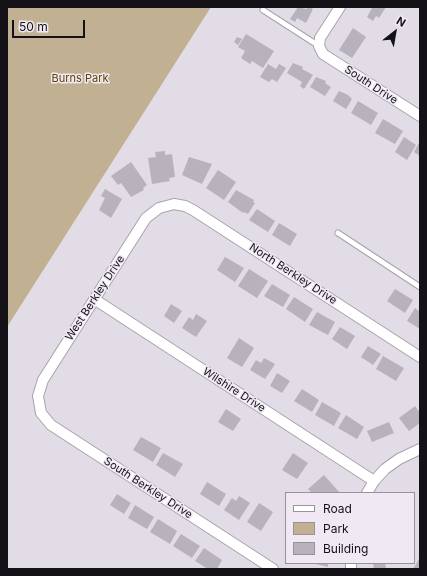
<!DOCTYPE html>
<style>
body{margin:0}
#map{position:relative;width:427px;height:576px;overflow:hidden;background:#e2dce7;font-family:Inter,sans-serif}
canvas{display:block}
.frame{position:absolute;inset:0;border:8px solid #141216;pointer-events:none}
.legend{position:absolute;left:285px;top:492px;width:130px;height:72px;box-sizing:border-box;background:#f0e9f4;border:1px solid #98939b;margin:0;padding:5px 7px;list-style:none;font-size:12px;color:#141216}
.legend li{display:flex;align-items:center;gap:8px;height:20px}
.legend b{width:20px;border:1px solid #98939b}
.north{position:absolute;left:375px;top:12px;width:40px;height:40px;-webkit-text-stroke:3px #f0e9f4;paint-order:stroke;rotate:31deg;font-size:11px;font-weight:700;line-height:16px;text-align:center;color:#141216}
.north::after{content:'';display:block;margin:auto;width:14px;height:18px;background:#141216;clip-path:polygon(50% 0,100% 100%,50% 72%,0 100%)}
.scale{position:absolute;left:12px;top:20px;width:73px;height:18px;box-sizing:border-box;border:2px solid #141216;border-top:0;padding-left:5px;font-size:12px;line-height:14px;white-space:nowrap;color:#141216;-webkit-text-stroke:3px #f0e9f4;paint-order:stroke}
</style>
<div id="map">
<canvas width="427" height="576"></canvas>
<div class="frame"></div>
<ul class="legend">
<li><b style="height:5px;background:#fff"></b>Road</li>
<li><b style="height:11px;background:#c1b091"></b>Park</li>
<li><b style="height:11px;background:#b8b2bc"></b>Building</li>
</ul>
<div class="north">N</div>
<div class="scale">50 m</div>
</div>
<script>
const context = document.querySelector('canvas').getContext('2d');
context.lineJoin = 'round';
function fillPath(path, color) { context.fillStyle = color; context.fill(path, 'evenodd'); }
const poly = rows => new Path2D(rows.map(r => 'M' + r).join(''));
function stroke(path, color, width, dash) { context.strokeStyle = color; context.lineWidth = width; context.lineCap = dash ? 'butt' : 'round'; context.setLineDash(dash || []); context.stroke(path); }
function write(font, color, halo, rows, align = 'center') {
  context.font = font + ' Inter,sans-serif'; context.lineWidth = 3; context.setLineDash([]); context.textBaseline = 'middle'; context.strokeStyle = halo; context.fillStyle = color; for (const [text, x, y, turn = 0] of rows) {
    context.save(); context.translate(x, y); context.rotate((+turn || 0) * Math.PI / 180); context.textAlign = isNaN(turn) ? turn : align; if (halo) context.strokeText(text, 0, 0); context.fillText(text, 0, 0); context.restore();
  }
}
fillPath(poly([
 [7,7,211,7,7,327]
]), '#c1b091');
fillPath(poly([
 [298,7,306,9,309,7,313,9,306,23,297,18,295,22,290,19],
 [370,7,386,7,379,18,376,16,373,21,367,17,372,8],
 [353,28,366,37,352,58,339,50],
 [246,34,274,51,263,68,252,61,250,64,241,58,245,51,238,47],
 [237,37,242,39,238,45,234,42],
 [293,63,303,67,302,69,313,75,304,89,300,86,302,82,287,73],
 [268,64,276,69,279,64,286,68,277,82,272,79,269,82,260,77],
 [316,77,326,81,325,83,331,87,325,96,310,87],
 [339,91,348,95,352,99,346,109,333,101],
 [358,101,378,113,371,125,351,113],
 [383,119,403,131,395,144,375,133],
 [404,137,416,145,407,160,395,152],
 [420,141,420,156,414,152],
 [165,151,165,155,172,154,175,177,169,178,170,181,152,184,148,158,156,157,155,152],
 [189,157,212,164,202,184,182,175],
 [131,162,147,185,143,188,144,190,131,197,121,183,118,185,111,176],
 [218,170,236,182,224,200,206,188],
 [105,189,122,199,111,218,99,210,105,198,101,196],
 [236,190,254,200,253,202,255,203,248,214,244,212,243,213,228,202],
 [257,209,275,221,268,232,249,220],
 [279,223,297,234,290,246,272,235],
 [225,257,244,268,235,282,217,270],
 [249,269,268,281,257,298,238,286],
 [272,284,290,295,283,307,264,296],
 [395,289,413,300,405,313,387,301],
 [294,297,313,309,305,322,286,309],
 [171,304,182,311,174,323,164,316],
 [415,308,420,312,420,329,407,321],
 [317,312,335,322,328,335,309,325],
 [196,314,207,321,196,337,182,328,189,317,193,320],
 [340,327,355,336,347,349,332,339],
 [239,338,254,348,242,367,227,358],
 [368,346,381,354,373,365,361,357],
 [383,356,404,368,396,381,376,369],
 [264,358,275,364,265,379,250,370,256,360,261,363],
 [277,373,290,381,282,393,270,386],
 [302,389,319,400,312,412,294,401],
 [322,402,341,413,334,426,315,415],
 [415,406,420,413,420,423,409,431,399,418],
 [226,409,241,419,233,431,218,422],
 [346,415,364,427,357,439,338,428],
 [389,422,394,433,372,442,367,431],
 [141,437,161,448,153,462,133,450],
 [163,453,183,464,175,477,156,465],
 [293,453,308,463,297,479,282,470],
 [324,475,340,493,310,493,311,492,308,489],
 [207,482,226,494,219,506,200,494],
 [117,494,131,503,124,514,110,505],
 [239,496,250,503,239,520,224,510,232,498,236,501],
 [259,503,273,512,261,531,247,522],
 [135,505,154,517,147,529,128,518],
 [158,519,177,531,170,544,150,532],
 [181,534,200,546,192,558,173,546],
 [204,548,222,560,217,569,208,569,195,561],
 [419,559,420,569,413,569],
 [312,563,328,563,328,567],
 [373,563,385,563,386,569,374,569]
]), '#b8b2bc');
const lane = poly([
 [263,10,319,46],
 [338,233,420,287]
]);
const street = poly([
 [340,7,320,38,319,46,323,54,420,116],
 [94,299,374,481],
 [367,493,374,481,385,469,399,459,420,449],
 [351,563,351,569],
 [273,569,51,425,41,413,38,396,43,380,146,218,159,208,174,204,185,206,193,210,420,357]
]);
stroke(lane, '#a8a2ac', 7);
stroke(street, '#a8a2ac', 12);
stroke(lane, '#fff', 5);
stroke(street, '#fff', 10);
write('11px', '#604301', '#f0e9f4', [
 ["Burns Park",80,79]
]);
write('11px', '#141216', '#f0e9f4', [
 ["South Drive",371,85,33],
 ["North Berkley Drive",293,274,33],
 ["West Berkley Drive",95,298,-57],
 ["Wilshire Drive",234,390,33],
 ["South Berkley Drive",148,488,33]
]);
</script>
